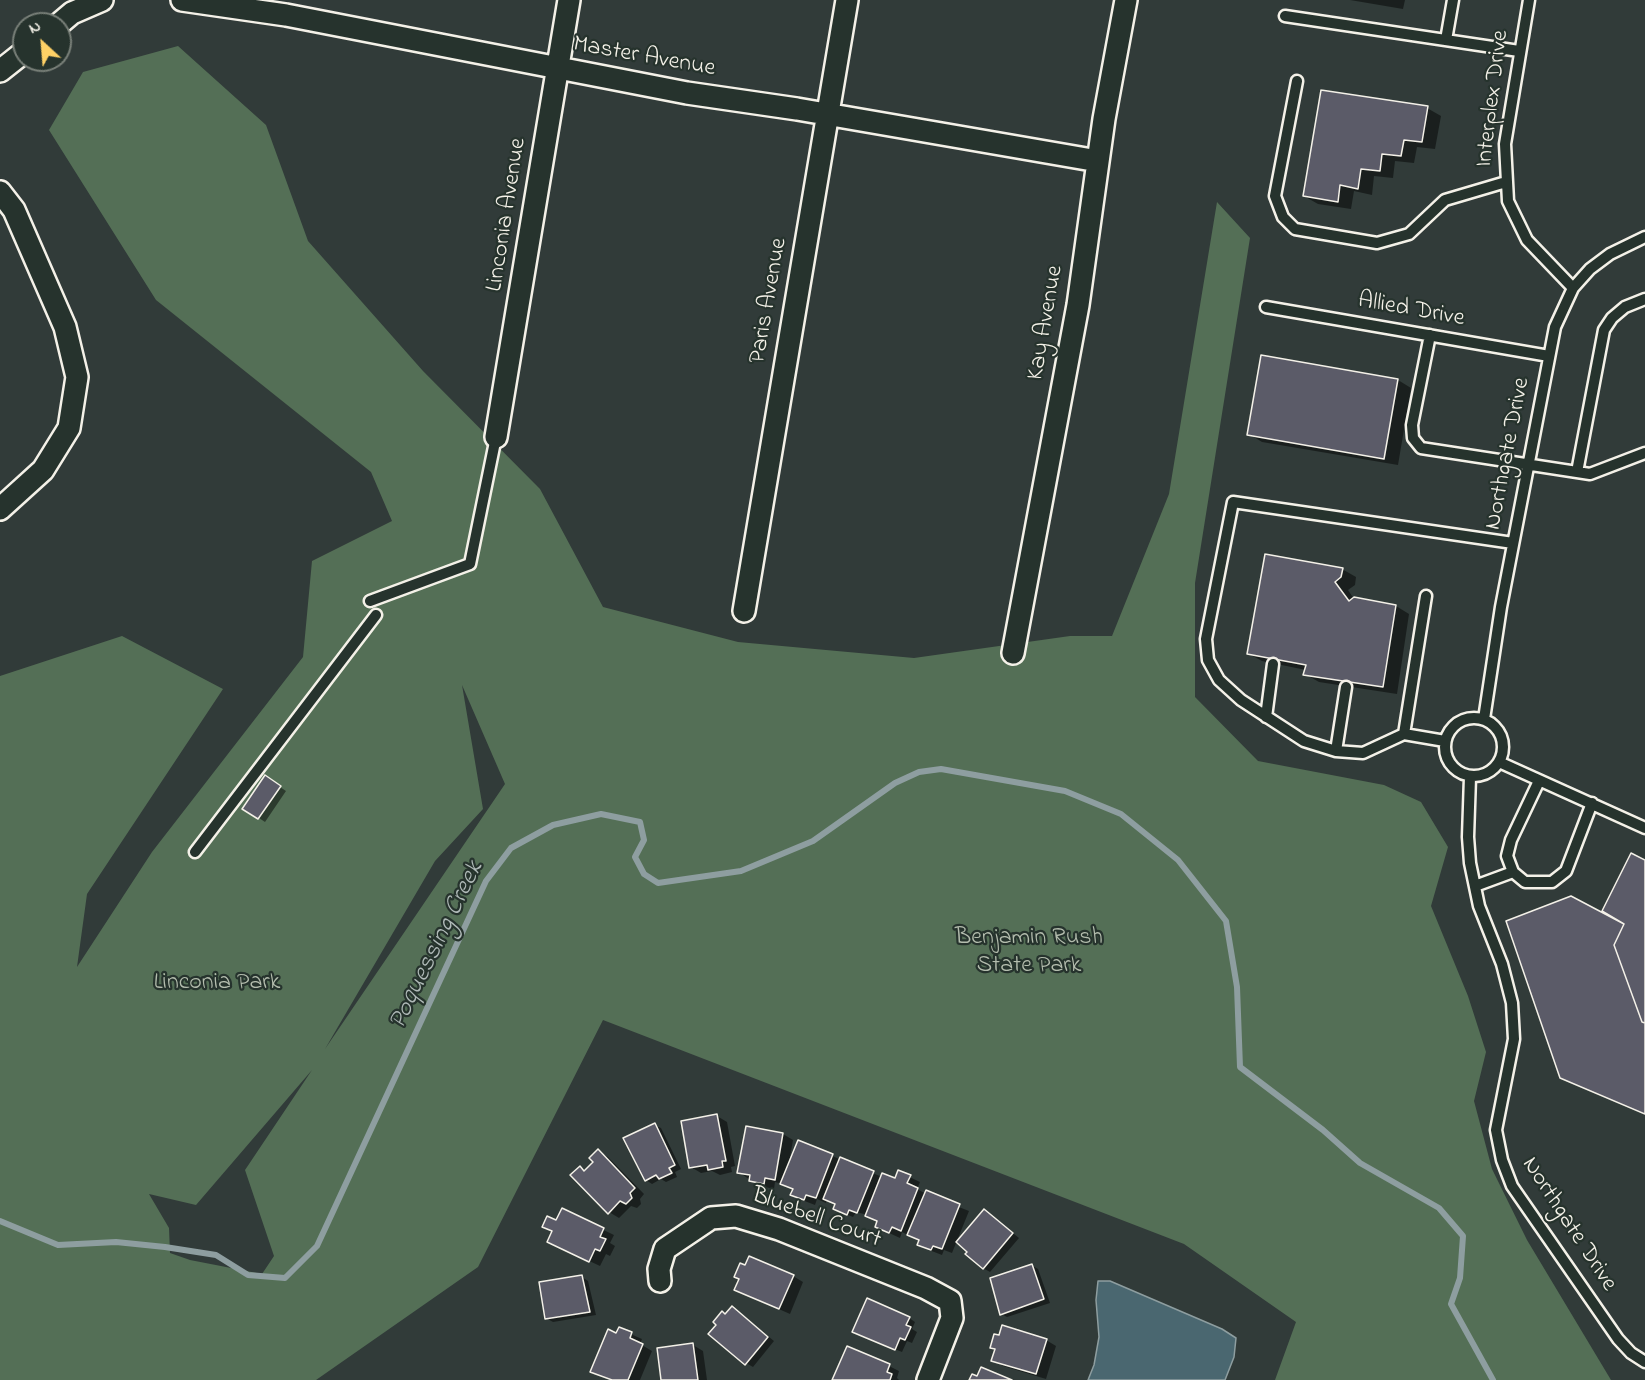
<!DOCTYPE html>
<style>
body{margin:0}
#map{position:relative;width:1645px;height:1380px;overflow:hidden;background:#313b39;font-family:"Indie Flower",sans-serif}
canvas{display:block}
.north{position:absolute;left:12px;top:12px;width:60px;height:60px;box-sizing:border-box;background:#26332d;border:2px solid #787f78;border-radius:50%;rotate:334deg;font-size:16px;font-weight:700;line-height:24px;text-align:center;color:#f4f1e8}
.north::after{content:'';display:block;margin:auto;width:21px;height:27px;background:#ffd166;clip-path:polygon(50% 0,100% 100%,50% 72%,0 100%)}
</style>
<div id="map">
<canvas width="1645" height="1380"></canvas>
<div class="north">N</div>
</div>
<script>
const context = document.querySelector('canvas').getContext('2d');
context.lineJoin = 'round';
function fillPath(path, color) { context.fillStyle = color; context.fill(path, 'evenodd'); }
const poly = rows => new Path2D(rows.map(r => 'M' + r).join(''));
function stroke(path, color, width, dash) { context.strokeStyle = color; context.lineWidth = width; context.lineCap = dash ? 'butt' : 'round'; context.setLineDash(dash || []); context.stroke(path); }
function write(font, color, halo, rows, align = 'center') {
  context.font = font + ' "Indie Flower",sans-serif'; context.lineWidth = 4.5; context.setLineDash([]); context.textBaseline = 'middle'; context.strokeStyle = halo; context.fillStyle = color; for (const [text, x, y, turn = 0] of rows) {
    context.save(); context.translate(x, y); context.rotate((+turn || 0) * Math.PI / 180); context.textAlign = isNaN(turn) ? turn : align; if (halo) context.strokeText(text, 0, 0); context.fillText(text, 0, 0); context.restore();
  }
}
fillPath(poly([
 [178,46,266,125,308,241,423,371,540,489,603,607,738,642,914,658,1070,636,1112,636,1169,494,1217,202,1250,238,1195,583,1195,697,1258,761,1384,785,1421,802,1448,847,1431,906,1468,996,1486,1052,1474,1101,1492,1169,1527,1240,1611,1380,1275,1380,1296,1322,1184,1244,603,1020,478,1267,316,1380,0,1380,0,676,122,636,223,689,87,894,77,967,152,852,303,657,312,561,392,521,371,472,156,300,49,130,83,72],
 [462,685,505,784,325,1049,435,861,483,809],
 [312,1070,245,1170,274,1256,262,1274,190,1260,170,1253,169,1228,149,1194,196,1205]
]), '#546f56');
const water = poly([
 [1098,1281,1110,1281,1222,1329,1236,1338,1234,1357,1225,1380,1088,1380,1094,1365,1099,1337,1096,1300,1098,1281]
]);
fillPath(water, '#4a6770');
stroke(water, '#8e9ea0', 1.5);
fillPath(poly([
 [1350,0,1405,0,1403,9],
 [1427,108,1441,116,1435,149,1417,147,1414,163,1395,161,1393,178,1374,176,1372,195,1354,191,1351,209,1318,204,1304,196],
 [1263,357,1398,380,1411,388,1398,465,1262,442,1249,434],
 [1342,569,1356,577,1355,585,1348,590,1354,599,1396,606,1409,614,1397,694,1319,682,1305,674,1306,670,1262,661,1249,654],
 [271,781,286,791,265,822,259,818],
 [717,1116,727,1122,735,1166,731,1167,732,1172,720,1175,712,1171,701,1173,691,1167],
 [654,1125,661,1128,681,1169,675,1172,677,1177,666,1182,661,1179,652,1184,646,1180],
 [747,1128,783,1134,793,1140,789,1163,799,1142,882,1177,896,1180,899,1172,920,1182,917,1189,926,1194,969,1211,952,1253,944,1250,942,1255,929,1250,919,1244,920,1241,902,1232,900,1238,887,1232,877,1227,878,1222,864,1214,856,1212,853,1217,841,1212,836,1204,827,1200,826,1203,817,1199,815,1205,802,1200,792,1194,794,1190,783,1184,775,1182,774,1189,761,1186,750,1180,739,1172],
 [598,1151,608,1157,644,1194,640,1199,641,1204,637,1208,631,1206,619,1218,609,1212,580,1168,586,1171,595,1162],
 [562,1210,614,1235,610,1243,615,1246,610,1256,606,1254,600,1266,549,1242],
 [985,1211,1019,1238,990,1272,983,1268],
 [1031,1265,1038,1269,1050,1303,1007,1317,1001,1314],
 [793,1276,803,1282,790,1314,736,1290],
 [582,1277,588,1281,596,1315,553,1322,546,1318],
 [738,1312,774,1341,753,1367,746,1363,726,1315],
 [909,1318,915,1322,912,1329,917,1332,912,1343,907,1341,902,1352,860,1335],
 [619,1329,642,1339,640,1344,652,1351,640,1380,611,1380,592,1371],
 [1046,1340,1056,1346,1046,1379,1003,1366,993,1360],
 [693,1345,703,1351,707,1380,662,1380],
 [889,1366,899,1371,897,1378,899,1380,834,1380]
]), '#0007');
stroke(poly([
 [0,1221,58,1245,116,1242,165,1247,216,1255,248,1275,285,1278,317,1246,486,881,511,848,553,825,601,814,640,822,644,840,635,857,644,874,658,883,741,871,813,841,895,783,919,772,941,769,1065,791,1121,814,1178,860,1226,921,1237,987,1240,1067,1323,1130,1360,1163,1439,1208,1463,1236,1460,1278,1451,1304,1493,1380]
]), '#8e9ea0', 6);
const building = poly([
 [1321,90,1428,106,1422,142,1404,140,1401,156,1382,154,1380,171,1361,169,1358,189,1340,185,1338,202,1303,196,1321,90],
 [1261,355,1398,379,1384,459,1247,435,1261,355],
 [1265,554,1343,568,1341,577,1335,582,1349,601,1354,597,1396,605,1383,687,1303,675,1306,665,1247,654,1265,554],
 [265,775,281,786,258,819,242,809,265,775],
 [1631,853,1645,860,1645,1023,1642,1022,1614,945,1624,924,1602,911,1631,853],
 [1571,896,1624,924,1614,945,1642,1022,1645,1023,1645,1114,1560,1078,1506,921,1571,896],
 [717,1114,726,1161,722,1161,723,1167,708,1170,707,1165,689,1168,681,1121,717,1114],
 [655,1123,675,1165,669,1168,672,1173,659,1179,656,1175,645,1181,623,1138,655,1123],
 [746,1126,783,1133,775,1180,765,1178,764,1184,749,1181,750,1175,737,1173,746,1126],
 [798,1140,833,1154,816,1198,806,1195,804,1200,790,1195,793,1189,780,1184,798,1140],
 [598,1149,635,1188,630,1193,632,1198,626,1204,620,1201,608,1214,570,1175,580,1166,584,1171,593,1162,589,1158,598,1149],
 [840,1157,874,1171,857,1213,849,1210,847,1215,833,1209,835,1204,823,1199,840,1157],
 [898,1170,911,1175,907,1183,918,1188,901,1231,892,1227,889,1233,875,1227,877,1221,865,1216,882,1173,895,1178,898,1170],
 [926,1190,960,1204,942,1249,933,1246,931,1250,917,1245,919,1240,907,1235,926,1190],
 [562,1208,604,1228,600,1237,606,1239,600,1251,595,1249,589,1262,547,1242,552,1231,542,1227,547,1216,556,1220,562,1208],
 [984,1209,1013,1233,983,1269,965,1254,967,1252,956,1242,984,1209],
 [749,1256,794,1275,779,1309,734,1290,739,1279,734,1277,740,1263,745,1265,749,1256],
 [1032,1264,1044,1299,1000,1315,990,1278,1032,1264],
 [582,1275,590,1312,545,1319,539,1282,582,1275],
 [867,1298,910,1317,906,1325,911,1327,905,1340,900,1338,895,1350,852,1332,867,1298],
 [732,1306,768,1337,745,1365,708,1334,716,1325,713,1322,722,1311,725,1314,732,1306],
 [1002,1325,1047,1339,1036,1374,991,1361,995,1349,990,1348,994,1334,999,1335,1002,1325],
 [619,1327,632,1332,630,1338,643,1344,628,1380,612,1380,590,1372,608,1329,616,1333,619,1327],
 [693,1343,698,1380,661,1380,657,1348,693,1343],
 [847,1346,890,1364,887,1372,892,1374,890,1380,832,1380,847,1346],
 [981,1367,1012,1380,969,1380,972,1374,977,1376,981,1367]
]);
fillPath(building, '#5b5b68');
stroke(building, '#f4f1e8', 1.5);
const service = poly([
 [1529,0,1505,144,1508,201,1527,240,1573,288],
 [1285,16,1519,51],
 [1446,40,1453,0],
 [1297,81,1275,196,1283,217,1295,229,1377,243,1409,234,1445,200,1506,182],
 [1266,307,1549,356],
 [1430,335,1412,425,1413,438,1421,448,1590,474,1645,453],
 [1577,472,1604,330,1612,318,1625,307,1645,299],
 [370,601,470,564,496,437],
 [1266,717,1273,664],
 '1445 747a29 29 0 1 1 58 0a29 29 0 1 1-58 0Z',
 [1484,719,1501,607,1555,327,1573,288,1590,269,1610,254,1645,237],
 [1404,734,1426,596],
 [1445,741,1404,734,1363,753,1336,751,1304,741,1241,700,1219,680,1208,660,1206,639,1233,502,1513,543],
 [1336,751,1346,687],
 [1499,762,1645,828],
 [1470,777,1468,837,1470,863,1479,906,1502,964,1512,1003,1514,1039,1496,1130,1502,1160,1512,1186,1618,1339,1631,1353,1645,1362],
 [195,852,376,615],
 [1513,872,1507,856,1511,840,1539,781],
 [1475,886,1513,872,1525,882,1552,882,1566,871,1592,803]
]);
const minor = poly([
 [182,0,286,15,687,93,797,109,1098,161],
 [59,24,72,13,102,0],
 [0,71,24,52],
 [0,192,14,210,65,327,77,377,69,428,43,470,0,509],
 [496,437,569,0],
 [744,611,847,0],
 [1013,653,1078,305,1104,119,1126,0],
 [660,1281,659,1269,665,1249,711,1218,736,1216,779,1229,926,1288,950,1301,952,1318,928,1380]
]);
stroke(service, '#f4f1e8', 15);
stroke(minor, '#f4f1e8', 26);
stroke(service, '#26332d', 10);
stroke(minor, '#26332d', 21);
write('24px', '#f4f1e8', '#26332d', [
 ["Master Avenue",644,58,10],
 ["Interplex Drive",1494,99,-83],
 ["Linconia Avenue",508,215,-81],
 ["Paris Avenue",770,301,-80],
 ["Allied Drive",1411,311,10],
 ["Kay Avenue",1047,323,-80],
 ["Northgate Drive",1509,454,-79],
 ["Bluebell Court",816,1219,20],
 ["Northgate Drive",1568,1225,57]
]);
write('24px', '#b4bdae', '#26332d', [
 ["Benjamin Rush",1029,939],
 ["State Park",1029,967],
 ["Linconia Park",217,984]
]);
write('italic 26px', '#b0bab8', '#26332d', [
 ["Poquessing Creek",438,946,-64]
]);
</script>
